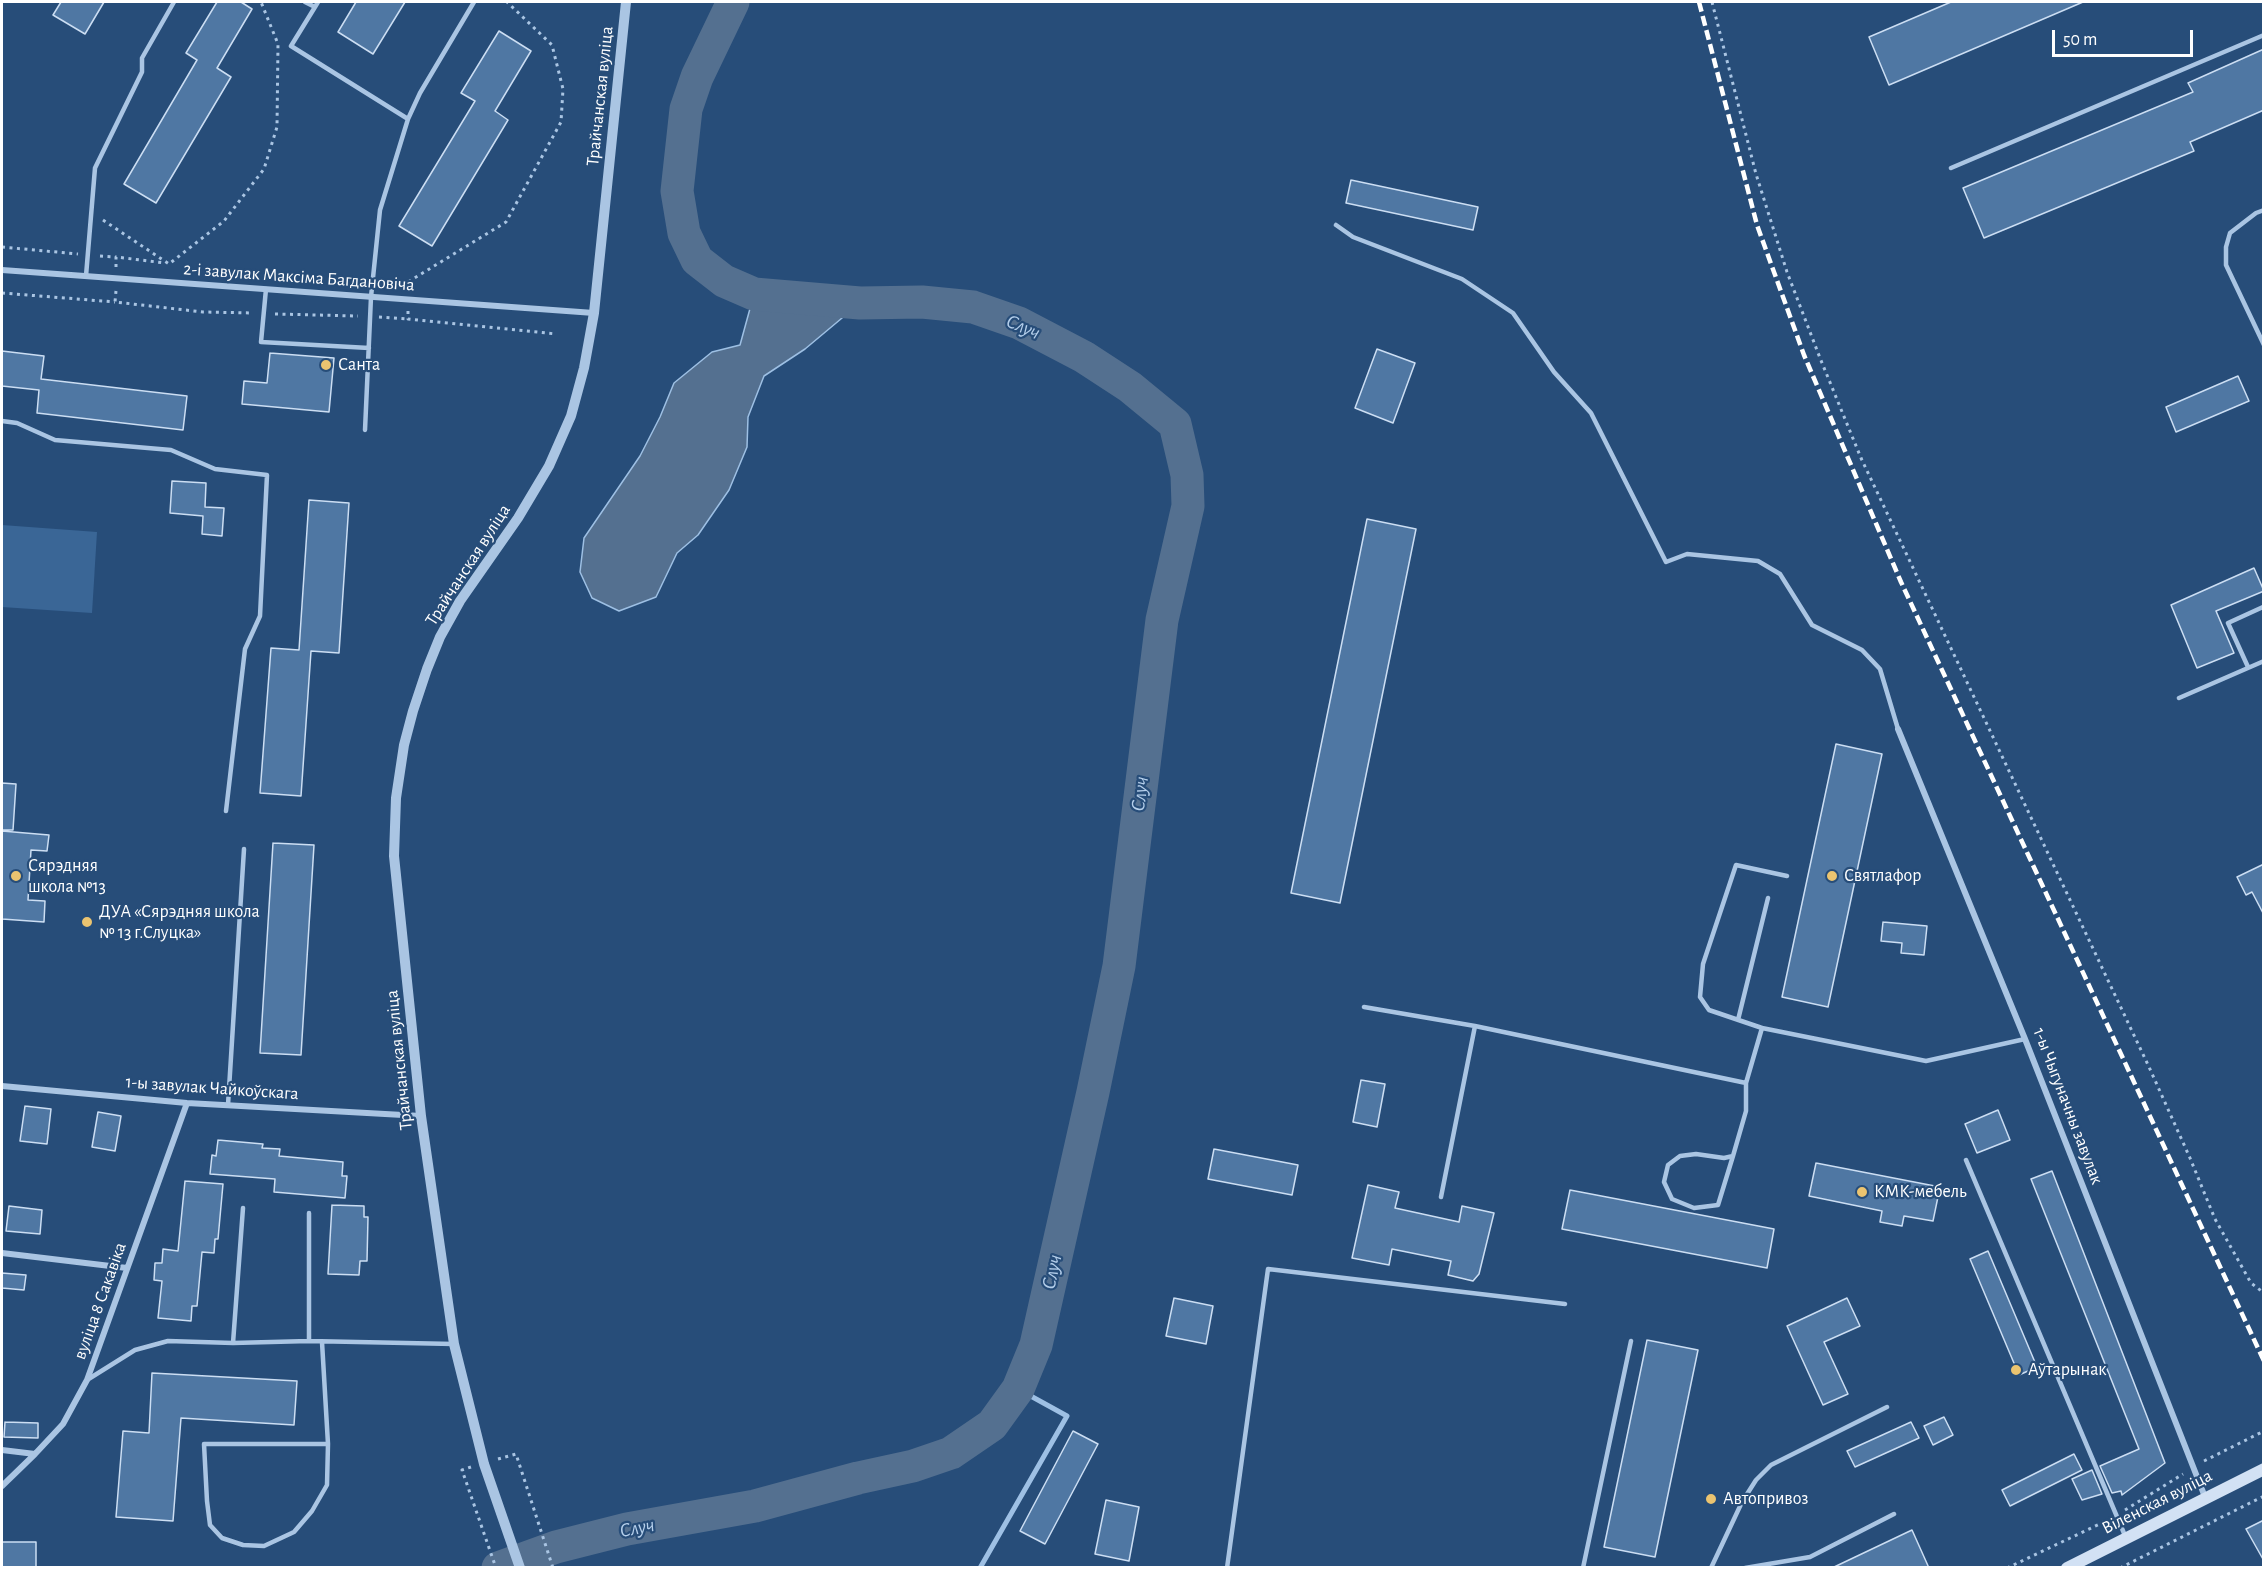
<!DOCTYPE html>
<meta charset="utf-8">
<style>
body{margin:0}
#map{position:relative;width:2265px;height:1569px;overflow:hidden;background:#274d79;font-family:"Alegreya Sans",sans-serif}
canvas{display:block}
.frame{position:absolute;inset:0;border:3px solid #fff;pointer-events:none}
.scale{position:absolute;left:2052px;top:30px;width:141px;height:27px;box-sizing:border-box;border:3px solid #fff;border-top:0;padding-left:8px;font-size:18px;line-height:21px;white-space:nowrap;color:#fff;-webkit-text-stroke:4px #274d79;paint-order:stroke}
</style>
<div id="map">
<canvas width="2265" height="1569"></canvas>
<div class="frame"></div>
<div class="scale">50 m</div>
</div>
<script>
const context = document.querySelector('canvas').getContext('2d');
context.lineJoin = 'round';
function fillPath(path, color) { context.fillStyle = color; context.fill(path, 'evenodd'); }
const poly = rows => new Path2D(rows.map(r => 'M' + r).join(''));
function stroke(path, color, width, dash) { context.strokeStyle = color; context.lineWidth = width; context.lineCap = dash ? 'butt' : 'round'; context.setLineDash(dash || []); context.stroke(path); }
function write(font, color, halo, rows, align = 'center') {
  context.font = font + ' "Alegreya Sans",sans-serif'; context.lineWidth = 4.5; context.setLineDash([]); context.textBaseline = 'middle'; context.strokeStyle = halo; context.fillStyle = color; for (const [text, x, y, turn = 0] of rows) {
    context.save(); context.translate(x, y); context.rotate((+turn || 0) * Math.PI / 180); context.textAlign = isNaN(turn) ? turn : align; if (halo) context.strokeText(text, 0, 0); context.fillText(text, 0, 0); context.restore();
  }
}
fillPath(poly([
 [2,525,97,532,92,613,2,607]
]), '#3a6696');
const water = poly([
 [754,294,860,303,805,349,764,376,748,417,747,447,729,490,698,535,677,553,656,597,619,611,592,598,580,572,584,538,640,456,660,417,674,383,712,352,740,345,754,294]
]);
fillPath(water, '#547090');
stroke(water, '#9ec0e4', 1.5);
stroke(poly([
 [980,1568,1067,1416,1018,1389]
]), '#9ec0e4', 5);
stroke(poly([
 [498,1568,556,1547,627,1529,755,1506,858,1478,913,1466,951,1453,992,1425,1018,1389,1036,1345,1093,1092,1119,966,1162,620,1188,506,1187,475,1175,424,1130,387,1084,357,1019,323,973,307,922,302,860,303,754,294,724,281,697,260,684,233,677,191,686,109,697,77,733,2]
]), '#547090', 33);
const building = poly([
 [61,2,104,2,85,34,53,15,61,2],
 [217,2,241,2,252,9,217,68,231,77,156,203,124,184,197,60,186,53,217,2],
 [356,2,405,2,373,54,338,32,356,2],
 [1951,2,2083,2,1889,85,1869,37,1951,2],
 [499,31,531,51,495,111,508,120,432,246,399,226,475,101,461,93,499,31],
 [2264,49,2264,110,2190,142,2194,151,1984,238,1963,188,2193,92,2188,83,2264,49],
 [1351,180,1478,207,1473,230,1346,203,1351,180],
 [1377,349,1415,363,1393,423,1355,408,1377,349],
 [2,351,44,356,41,379,187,396,183,430,37,413,39,390,2,386,2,351],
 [270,353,334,358,329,412,242,404,244,381,267,383,270,353],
 [2238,376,2249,401,2176,432,2166,407,2238,376],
 [172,481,206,483,205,507,224,508,222,536,202,534,203,516,170,513,172,481],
 [309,500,349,503,339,653,311,651,301,796,260,793,271,648,299,650,309,500],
 [1367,519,1416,529,1340,903,1291,893,1367,519],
 [2254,568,2264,591,2216,611,2234,653,2197,668,2171,605,2254,568],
 [1836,744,1882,754,1828,1007,1782,997,1836,744],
 [2,783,16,784,13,830,2,830,2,783],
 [2,831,49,835,47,851,31,850,28,900,45,901,44,922,2,919,2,831],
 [273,843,314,845,301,1055,260,1053,273,843],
 [2264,864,2264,915,2252,892,2246,895,2237,877,2264,864],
 [1883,922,1927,926,1924,955,1901,953,1902,943,1881,941,1883,922],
 [1361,1080,1385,1084,1377,1127,1353,1122,1361,1080],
 [25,1106,51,1109,47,1144,20,1141,25,1106],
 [1998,1110,2010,1140,1977,1153,1965,1124,1998,1110],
 [98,1112,121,1116,115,1151,92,1147,98,1112],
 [218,1140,263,1144,262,1148,280,1149,279,1156,343,1162,342,1176,347,1176,345,1198,274,1192,275,1179,210,1174,212,1155,216,1156,218,1140],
 [1214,1149,1298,1165,1292,1195,1208,1179,1214,1149],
 [1816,1163,1940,1187,1933,1221,1904,1216,1902,1226,1880,1222,1882,1211,1809,1196,1816,1163],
 [2052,1171,2165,1463,2122,1495,2121,1491,2112,1493,2100,1466,2139,1449,2031,1179,2052,1171],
 [185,1181,223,1184,218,1239,215,1239,214,1253,202,1252,197,1306,192,1306,191,1321,158,1318,162,1281,154,1280,155,1263,162,1263,163,1249,178,1251,185,1181],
 [1368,1185,1399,1192,1395,1208,1459,1222,1462,1206,1494,1213,1479,1274,1473,1281,1448,1275,1451,1261,1392,1249,1389,1265,1352,1258,1368,1185],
 [1570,1190,1774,1229,1767,1268,1562,1229,1570,1190],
 [332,1205,364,1206,364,1217,368,1217,367,1261,360,1261,359,1275,328,1274,332,1205],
 [9,1206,42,1210,40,1234,6,1231,9,1206],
 [1988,1251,2037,1367,2019,1375,1970,1259,1988,1251],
 [2,1273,26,1275,24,1290,2,1288,2,1273],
 [1174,1298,1213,1306,1206,1344,1166,1336,1174,1298],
 [1847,1298,1860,1326,1824,1342,1848,1394,1823,1405,1787,1326,1847,1298],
 [1647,1340,1698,1350,1655,1557,1604,1547,1647,1340],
 [152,1373,297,1381,294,1425,181,1418,173,1521,116,1517,123,1431,149,1433,152,1373],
 [1944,1417,1953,1435,1933,1445,1924,1426,1944,1417],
 [5,1422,38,1423,38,1438,4,1437,5,1422],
 [1911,1422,1919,1438,1855,1467,1847,1451,1911,1422],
 [1073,1431,1098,1444,1045,1544,1020,1531,1073,1431],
 [2074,1454,2082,1470,2010,1506,2002,1490,2074,1454],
 [2092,1470,2102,1494,2082,1500,2072,1479,2092,1470],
 [1106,1500,1139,1507,1129,1561,1095,1554,1106,1500],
 [2264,1520,2264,1561,2246,1529,2264,1520],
 [1912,1530,1929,1568,1832,1568,1912,1530],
 [2,1542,36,1542,36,1568,2,1568,2,1542]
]);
fillPath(building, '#4f77a3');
stroke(building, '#ccdef3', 1.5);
stroke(poly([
 [1712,2,1756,174,1787,272,1820,358,1861,458,2149,1067,2190,1158,2215,1219,2251,1283,2264,1293],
 [103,220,169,264,224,221,264,169,277,127,278,44,261,2],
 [2,247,78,254],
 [100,256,116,257],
 [116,267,116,257,165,263],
 [408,289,408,282,506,222,561,122,563,89,552,45,507,2],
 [116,291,115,302,203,312,253,313],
 [2,293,115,302],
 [408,311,408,319,556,334],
 [275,314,358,316],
 [379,317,408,319],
 [498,1459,516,1454,553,1568],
 [2204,1461,2264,1431],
 [471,1467,462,1470,496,1568],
 [2125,1510,2183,1474],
 [2007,1568,2106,1521],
 [2120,1568,2264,1496]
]), '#aac5e3', 3, [3, 4.5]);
stroke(poly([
 [305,2,315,7,318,2],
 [315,7,291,46,408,119],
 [1951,168,2264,35],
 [2264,210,2256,213,2230,233,2226,247,2226,265,2264,345],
 [1336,225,1353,237,1462,279,1513,313,1554,372,1591,413,1666,562,1687,554,1758,561,1780,574,1812,625,1862,650,1880,669,1898,729],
 [86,276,95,168,142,72,142,58,174,2],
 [266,289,261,342,369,348],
 [2,421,17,423,55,440,171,450,215,469,267,475,260,616,245,649,226,811],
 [365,430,371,297,380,210,408,119,420,93,474,2],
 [2248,667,2228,623,2263,607],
 [2179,698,2264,661],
 [1364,1007,1475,1026,1746,1083,1762,1028,1926,1061,2025,1039],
 [1738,1020,1768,898],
 [1762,1028,1709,1010,1700,997,1703,964,1736,865,1787,876],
 [228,1105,244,849],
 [1733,1156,1724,1158,1696,1154,1680,1156,1668,1165,1664,1182,1672,1199,1694,1208,1718,1205,1733,1156,1746,1111,1746,1083],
 [1966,1160,2126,1538],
 [1441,1197,1475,1026],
 [309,1213,309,1341],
 [322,1342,328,1444,327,1485,312,1511,294,1532,264,1546,243,1545,222,1538,210,1525,207,1501,204,1444,328,1444],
 [233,1343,243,1208],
 [87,1380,135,1350,168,1341,233,1343,309,1341,454,1344],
 [1227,1568,1268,1269,1565,1304],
 [1583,1568,1631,1341],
 [1711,1568,1742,1502,1756,1480,1771,1465,1887,1407],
 [1745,1568,1810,1557,1894,1514]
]), '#aac5e3', 4.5);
stroke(poly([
 [2,270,594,313],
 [1898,729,2025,1039,2205,1497],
 [2,1086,187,1103,421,1116],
 [2,1253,127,1268],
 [2,1450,35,1454],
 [2,1486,35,1454,63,1424,87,1380,187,1103]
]), '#aac5e3', 6);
stroke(poly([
 [520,1568,484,1464,454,1344,421,1116,394,856,396,798,404,745,413,711,427,669,440,637,460,601,518,518,549,466,571,416,584,368,594,313,626,2]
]), '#aac5e3', 10);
stroke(poly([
 [2067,1568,2264,1469]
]), '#d2e1f4', 12);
stroke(poly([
 [1699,2,1757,225,1804,355,1901,582,2264,1361]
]), '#fff', 4.5, [10, 4.5]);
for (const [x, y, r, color] of [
 [326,365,6,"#ebc470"],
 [16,876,6,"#ebc470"],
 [1832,876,6,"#ebc470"],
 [87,922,6,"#ebc470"],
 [1862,1192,6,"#ebc470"],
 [2016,1370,6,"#ebc470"],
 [1711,1499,6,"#ebc470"]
]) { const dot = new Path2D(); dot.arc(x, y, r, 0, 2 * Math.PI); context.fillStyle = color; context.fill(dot); stroke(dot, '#274d79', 2); }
write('18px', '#fff', '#274d79', [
 ["Трайчанская вуліца",600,96,-84],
 ["2-і завулак Максіма Багдановіча",299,277,4],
 ["Трайчанская вуліца",468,565,-57],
 ["Трайчанская вуліца",399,1060,-96],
 ["1-ы завулак Чайкоўскага",212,1088,4],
 ["1-ы Чыгуначны завулак",2068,1106,69],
 ["вуліца 8 Сакавіка",100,1301,-70],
 ["Віленская вуліца",2157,1502,-27]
]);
write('18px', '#fff', '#274d79', [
 ["Санта",338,365],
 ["Сярэдняя",28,866],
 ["школа №13",28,887],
 ["Святлафор",1844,876],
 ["ДУА «Сярэдняя школа",99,912],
 ["№ 13 г.Слуцка»",99,933],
 ["КМК-мебель",1874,1192],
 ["Аўтарынак",2028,1370],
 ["Автопривоз",1723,1499]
], 'left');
write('italic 20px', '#b5cfeb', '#274d79', [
 ["Случ",1023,327,24],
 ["Случ",1140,794,-83],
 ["Случ",1052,1272,-78],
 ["Случ",637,1528,-11]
]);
</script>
